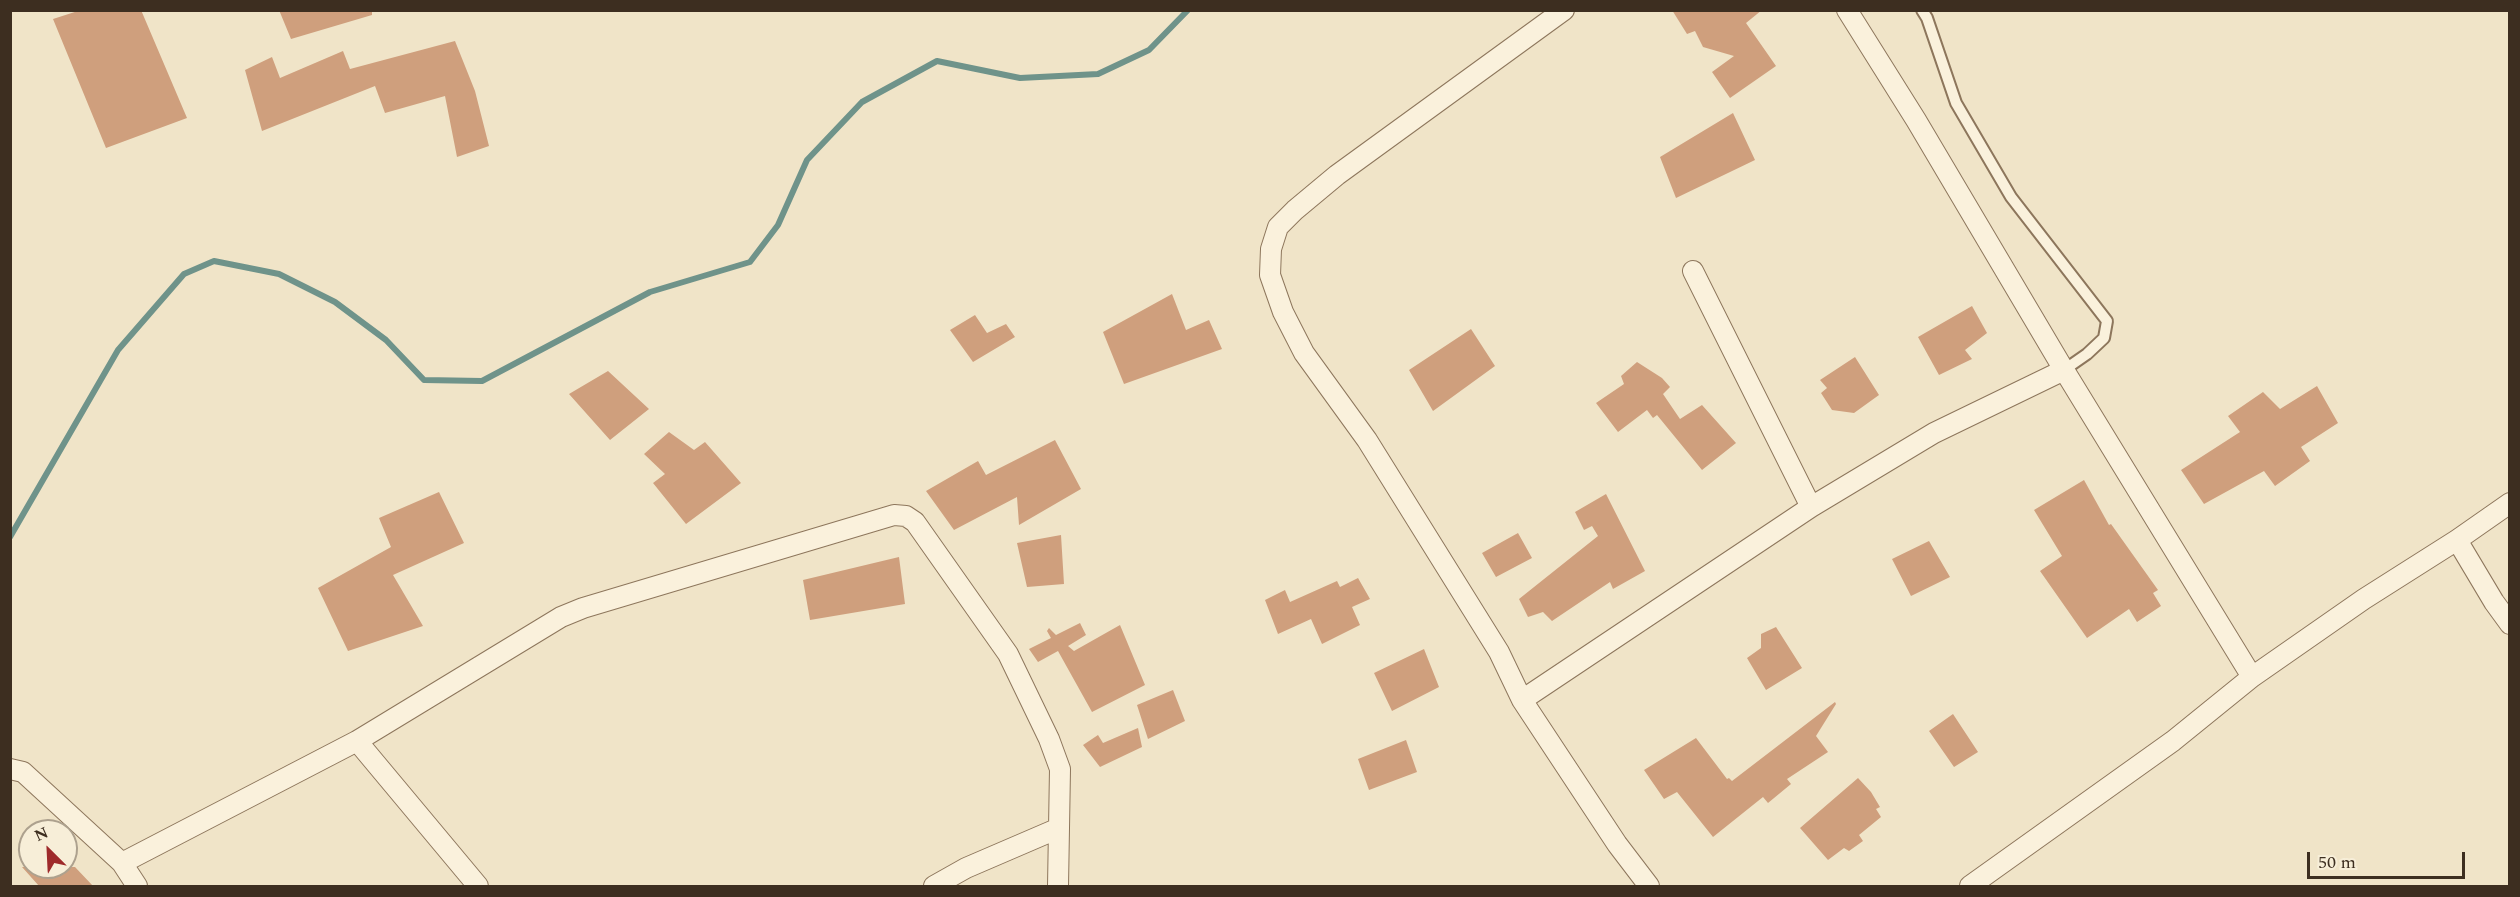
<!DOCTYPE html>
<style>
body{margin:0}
#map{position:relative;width:2520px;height:897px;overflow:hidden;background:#f0e4c8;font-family:Spectral,serif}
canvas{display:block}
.frame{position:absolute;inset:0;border:12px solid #3d2e20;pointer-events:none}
.north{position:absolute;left:18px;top:819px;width:60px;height:60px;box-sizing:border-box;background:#f7eed8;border:2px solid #ada18e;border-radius:50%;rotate:336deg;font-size:16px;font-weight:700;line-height:24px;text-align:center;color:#3d2e20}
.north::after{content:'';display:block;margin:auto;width:21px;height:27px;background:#9e2a2b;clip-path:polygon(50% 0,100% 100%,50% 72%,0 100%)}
.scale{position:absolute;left:2307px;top:852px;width:158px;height:27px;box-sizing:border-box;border:3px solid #3d2e20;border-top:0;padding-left:8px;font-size:18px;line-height:21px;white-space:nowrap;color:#3d2e20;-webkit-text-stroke:4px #f7eed8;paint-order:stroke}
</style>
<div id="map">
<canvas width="2520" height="897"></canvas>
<div class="frame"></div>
<div class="north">N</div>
<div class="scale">50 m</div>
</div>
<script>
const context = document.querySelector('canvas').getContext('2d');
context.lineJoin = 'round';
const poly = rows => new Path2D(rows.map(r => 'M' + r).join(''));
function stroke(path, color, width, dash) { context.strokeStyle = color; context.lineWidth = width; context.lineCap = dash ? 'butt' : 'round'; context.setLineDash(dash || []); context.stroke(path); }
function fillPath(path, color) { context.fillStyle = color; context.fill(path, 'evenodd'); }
stroke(poly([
 [10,537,118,350,184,274,214,261,279,274,335,302,386,340,424,380,482,381,650,292,750,262,778,225,807,160,862,102,937,61,1020,78,1098,74,1149,50,1188,10]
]), '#6f938a', 6);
fillPath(poly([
 [81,10,141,10,187,118,106,148,53,19],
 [279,10,372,10,372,15,291,39],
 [1672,10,1762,10,1746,23,1776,66,1730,98,1712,72,1734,56,1703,47,1695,31,1687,34],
 [455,41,475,91,489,146,457,157,445,96,385,113,375,86,262,131,245,70,272,57,280,78,343,51,350,69],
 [1733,113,1755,160,1676,198,1660,157],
 [1172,294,1186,330,1209,320,1222,349,1124,384,1103,332],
 [1972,306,1987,333,1965,350,1972,359,1939,375,1918,337],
 [975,315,987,333,1006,324,1015,337,973,362,950,330],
 [1471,329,1495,366,1433,411,1409,370],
 [1855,357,1879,395,1854,413,1832,410,1821,393,1827,388,1820,380],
 [1637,362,1662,378,1670,387,1663,394,1680,419,1702,405,1736,443,1702,470,1657,415,1653,418,1647,410,1618,432,1596,403,1624,384,1621,376],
 [608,371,649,409,610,440,569,394],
 [2317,386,2338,423,2301,447,2310,461,2275,486,2264,471,2204,504,2181,470,2240,432,2228,416,2263,392,2280,409],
 [669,432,694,450,705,442,741,483,686,524,653,483,665,474,644,454],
 [1055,440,1081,489,1019,525,1017,497,954,530,926,491,978,461,986,475],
 [2084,480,2109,525,2111,524,2158,590,2153,593,2161,606,2137,622,2129,609,2087,638,2040,571,2062,556,2034,510],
 [439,492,464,543,393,575,423,626,348,651,318,588,391,547,379,518],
 [1606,494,1645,571,1613,589,1610,582,1552,621,1543,612,1528,617,1519,599,1598,536,1592,526,1584,530,1575,512],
 [1518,533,1532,558,1496,577,1482,553],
 [1061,535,1064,584,1027,587,1017,543],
 [1929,541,1950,577,1911,596,1892,559],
 [899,557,905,604,810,620,803,580],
 [1358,578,1370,599,1352,607,1360,625,1322,644,1311,619,1278,634,1265,600,1285,590,1290,602,1337,581,1340,587],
 [1080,623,1086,635,1068,646,1074,651,1120,625,1145,685,1092,712,1058,651,1038,662,1029,649,1051,638,1047,631,1049,628,1056,635],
 [1776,627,1802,668,1766,690,1747,658,1761,648,1761,634],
 [1424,649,1439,687,1392,711,1374,673],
 [1173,690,1185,721,1148,739,1137,705],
 [1835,702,1836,704,1816,736,1828,752,1787,779,1791,784,1768,803,1763,797,1713,837,1677,792,1664,799,1644,770,1696,738,1727,779,1729,778,1732,781],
 [1953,714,1978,752,1954,767,1929,731],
 [1138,728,1142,747,1100,767,1083,745,1098,735,1103,743],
 [1406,740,1417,772,1369,790,1358,759],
 [1858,778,1871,792,1880,807,1876,809,1881,817,1859,835,1863,841,1849,851,1844,848,1828,860,1800,828],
 [22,867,75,867,93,886,39,886]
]), '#cf9f7d');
const service = poly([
 [1922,10,1927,18,1956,103,2011,197,2107,321,2104,338,2087,354,2064,370]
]);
const minor = poly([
 [1564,10,1337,175,1295,210,1278,227,1271,249,1270,275,1283,312,1304,353,1367,440,1499,652,1522,700,1617,844,1649,886],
 [2064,370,2252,677],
 [1811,507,1934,433,2064,370,1916,120,1847,10],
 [2457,540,2494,602,2510,624],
 [1522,700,1811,507,1693,271],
 [357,741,561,617,583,608,894,515,906,516,915,522,1008,654,1049,739,1060,769,1059,828,966,868,934,886],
 [10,769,23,772,122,863,137,886],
 [122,863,357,741,478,886],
 [1058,886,1059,828],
 [1970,886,2173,741,2252,677,2364,599,2457,540,2510,503]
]);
stroke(service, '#8d765c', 14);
stroke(minor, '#8d765c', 22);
stroke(service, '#faf1dc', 10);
stroke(minor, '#faf1dc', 20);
</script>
